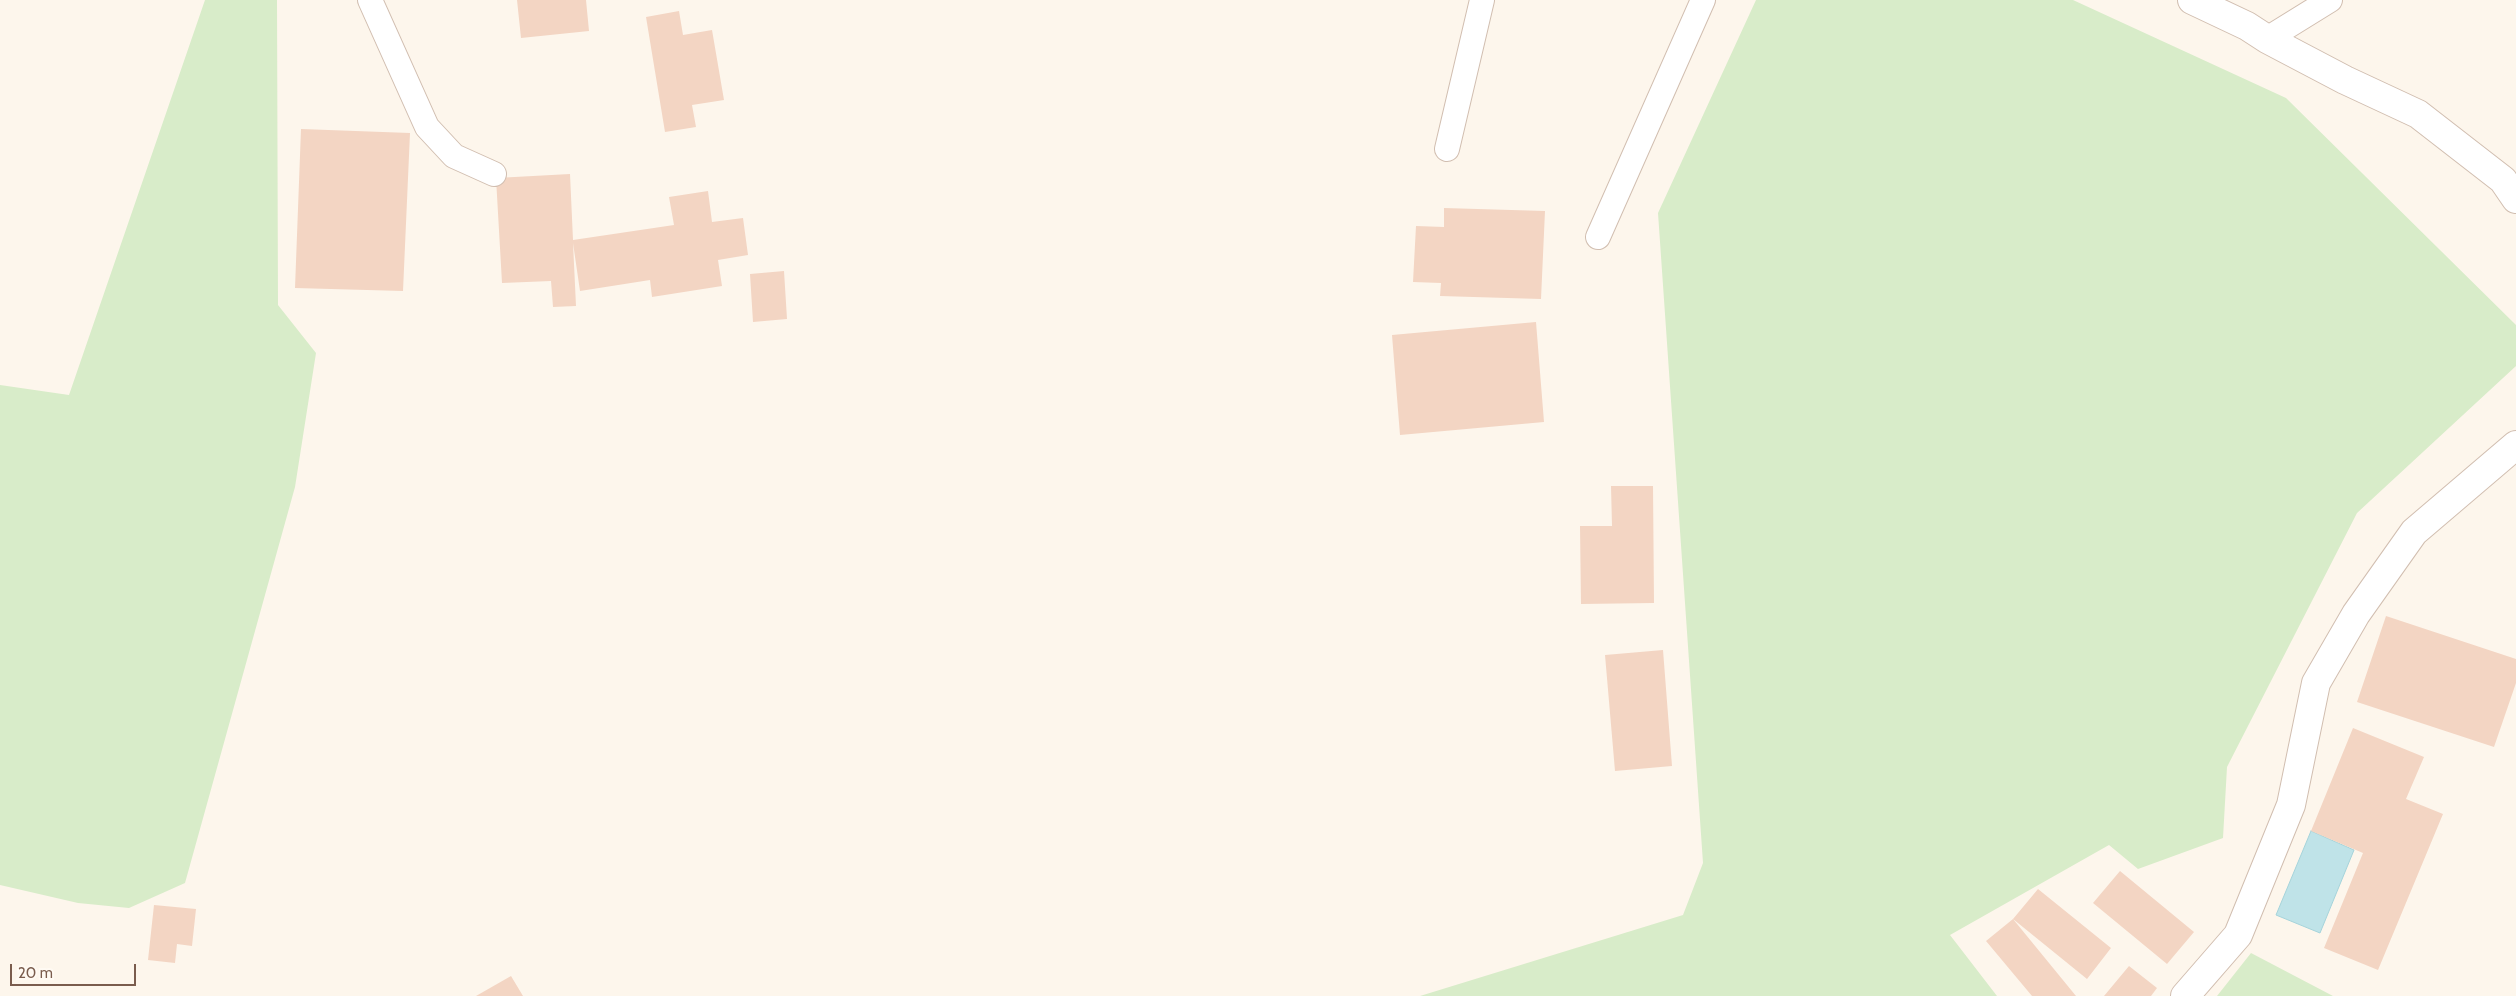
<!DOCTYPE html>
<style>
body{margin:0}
#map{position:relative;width:2516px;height:996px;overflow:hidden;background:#fdf6ec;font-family:Cabin,sans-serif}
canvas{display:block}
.scale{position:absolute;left:10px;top:964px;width:126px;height:22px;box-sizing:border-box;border:2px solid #7a5c4d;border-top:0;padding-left:6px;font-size:15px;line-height:18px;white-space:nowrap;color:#7a5c4d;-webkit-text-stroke:4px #fffaf3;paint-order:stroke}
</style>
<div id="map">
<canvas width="2516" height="996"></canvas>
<div class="scale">20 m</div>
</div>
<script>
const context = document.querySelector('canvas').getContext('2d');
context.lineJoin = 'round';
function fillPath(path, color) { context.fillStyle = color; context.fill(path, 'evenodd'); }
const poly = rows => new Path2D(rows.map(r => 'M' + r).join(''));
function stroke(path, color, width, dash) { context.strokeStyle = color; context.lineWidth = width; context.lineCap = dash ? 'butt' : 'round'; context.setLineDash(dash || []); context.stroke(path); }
fillPath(poly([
 [205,0,277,0,278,305,316,353,295,487,185,883,129,908,78,903,0,885,0,385,69,395],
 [1756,0,2073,0,2286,98,2516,325,2516,366,2357,513,2227,767,2223,838,2138,869,2109,845,1950,935,1997,996,1420,996,1683,915,1703,863,1658,213],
 [2251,953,2333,996,2217,996]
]), '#d8ecc9');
const water = poly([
 [2311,831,2354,850,2320,933,2276,915,2311,831]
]);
fillPath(water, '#bfe3e8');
stroke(water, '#a5d3da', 1);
fillPath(poly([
 [517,0,586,0,589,31,521,38],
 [679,11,683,35,712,30,724,100,692,105,696,127,665,132,646,17],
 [301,129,410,133,403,291,295,288],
 [570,174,573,240,674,225,669,197,708,191,712,222,743,218,748,255,718,260,722,286,652,297,650,280,580,291,573,243,576,306,553,307,551,281,502,283,496,178],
 [1444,208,1545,211,1541,299,1440,296,1441,283,1413,282,1416,226,1444,227],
 [784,271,787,319,753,322,750,274],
 [1536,322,1544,422,1400,435,1392,335],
 [1611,486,1653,486,1654,603,1581,604,1580,526,1612,526],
 [2386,616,2516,659,2516,683,2494,747,2357,702],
 [1663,650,1672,766,1615,771,1605,655],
 [2353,728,2424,757,2406,799,2443,814,2378,970,2324,948,2363,853,2311,831],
 [2120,871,2194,932,2167,964,2093,903],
 [2038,889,2111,948,2087,979,2013,919],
 [154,905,196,909,192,946,177,944,175,963,148,960],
 [2013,919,2076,996,2032,996,1986,941],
 [2129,966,2157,988,2151,996,2104,996],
 [511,976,523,996,476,996]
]), '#f3d5c3');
const service = poly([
 [370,0,427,127,454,156,494,174],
 [2267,39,2330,0],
 [1447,149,1482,0],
 [1598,237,1703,0]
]);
const minor = poly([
 [2192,0,2247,26,2267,39,2345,80,2418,114,2503,180,2516,199],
 [2185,996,2238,935,2291,805,2316,683,2356,614,2414,532,2516,445]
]);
stroke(service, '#d1beb0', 26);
stroke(minor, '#d1beb0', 30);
stroke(service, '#fff', 24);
stroke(minor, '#fff', 28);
</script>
